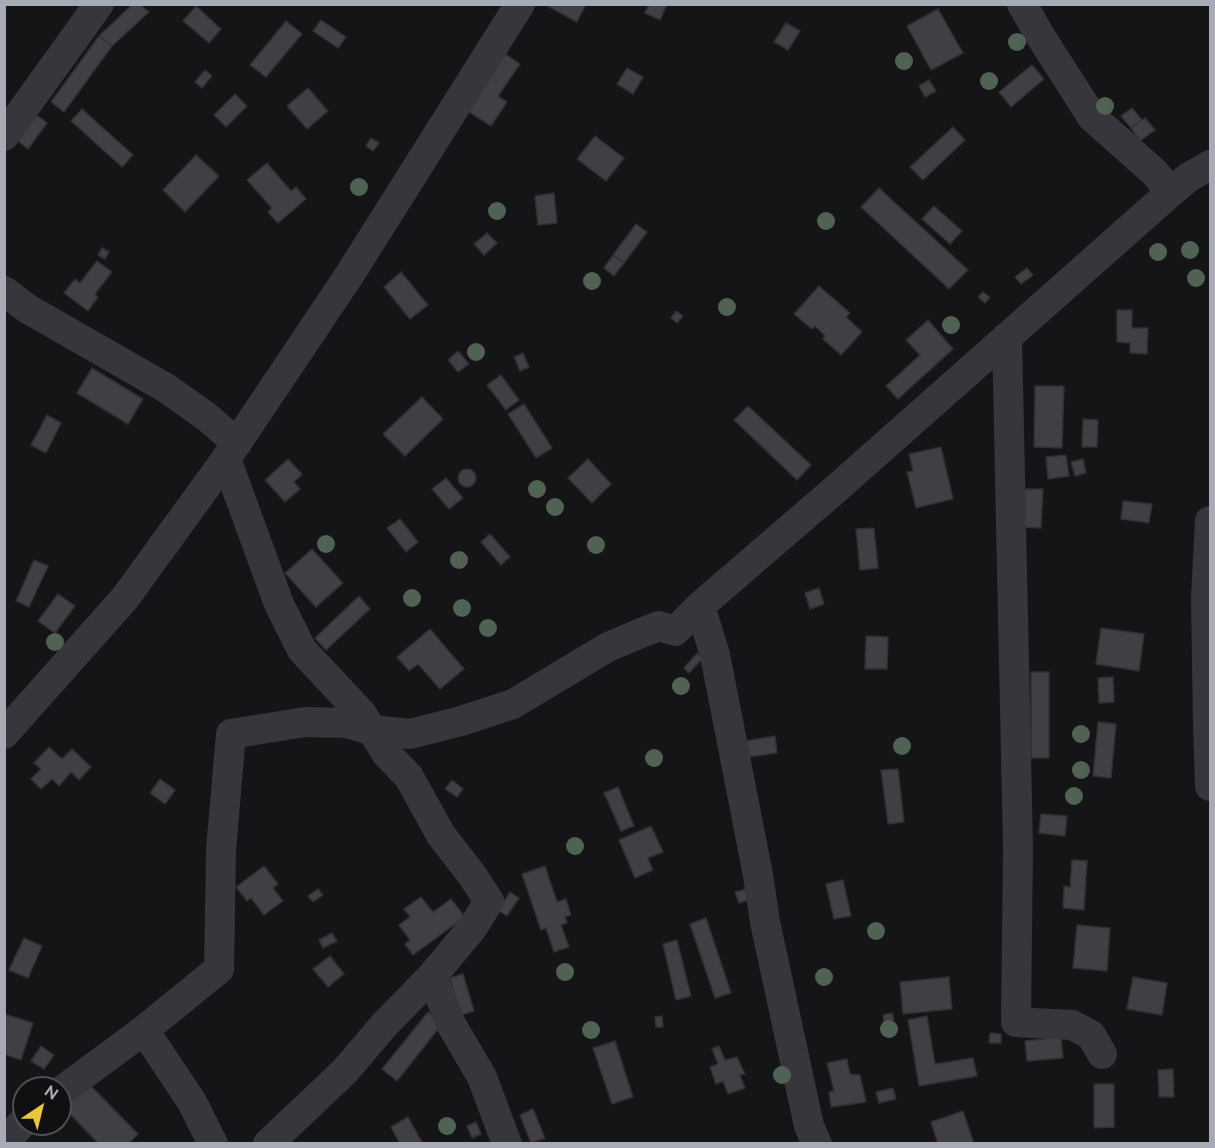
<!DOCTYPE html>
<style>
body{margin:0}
#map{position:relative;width:1215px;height:1148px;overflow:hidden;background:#151517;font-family:Raleway,sans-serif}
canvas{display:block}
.frame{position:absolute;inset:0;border:6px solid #a8aab6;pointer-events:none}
.north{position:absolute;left:12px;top:1076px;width:60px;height:60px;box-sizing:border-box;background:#101012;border:2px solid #4d4e54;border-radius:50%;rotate:35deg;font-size:16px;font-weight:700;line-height:24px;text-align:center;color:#a8aab6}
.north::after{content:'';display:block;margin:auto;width:21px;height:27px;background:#e9c63b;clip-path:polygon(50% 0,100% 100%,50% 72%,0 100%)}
</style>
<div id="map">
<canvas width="1215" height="1148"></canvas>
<div class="frame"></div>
<div class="north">N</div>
</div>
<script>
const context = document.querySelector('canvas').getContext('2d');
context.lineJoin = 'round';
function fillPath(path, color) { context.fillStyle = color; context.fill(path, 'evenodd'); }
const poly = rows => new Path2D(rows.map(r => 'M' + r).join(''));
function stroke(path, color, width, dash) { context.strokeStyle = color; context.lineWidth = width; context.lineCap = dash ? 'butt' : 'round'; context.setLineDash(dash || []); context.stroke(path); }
const building = poly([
 [133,4,139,4,149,12,112,46,99,36,133,4],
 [544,4,586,4,577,22,544,4],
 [649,4,667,4,660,20,645,13,649,4],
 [196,6,221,29,209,43,183,21,196,6],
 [938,9,963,53,931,70,907,26,938,9],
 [321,20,346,37,338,48,313,31,321,20],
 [286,21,302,34,266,77,250,65,286,21],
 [786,23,800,31,788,50,774,42,786,23],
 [99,36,112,46,64,112,51,102,99,36],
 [504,53,520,64,498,96,507,102,491,126,466,110,504,53],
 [1032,65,1044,79,1011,107,999,92,1032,65],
 [627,68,643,77,633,94,617,84,627,68],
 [205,70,212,76,202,88,195,82,205,70],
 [929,80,936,91,925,97,919,86,929,80],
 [308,88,328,111,307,129,287,106,308,88],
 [235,94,247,106,226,127,214,115,235,94],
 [1132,108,1142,120,1131,128,1121,116,1132,108],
 [82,109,133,155,122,167,71,121,82,109],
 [34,113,47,123,28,149,15,139,34,113],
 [1145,118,1155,130,1140,141,1131,128,1145,118],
 [953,127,965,140,923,180,910,167,953,127],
 [595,136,624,158,606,181,577,159,595,136],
 [371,138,379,143,373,151,366,146,371,138],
 [196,155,219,176,185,212,163,190,196,155],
 [267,163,291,191,296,187,306,199,278,223,268,212,272,208,247,180,267,163],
 [879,188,968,270,949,289,861,207,879,188],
 [554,193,557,223,538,225,535,196,554,193],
 [934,206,962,231,950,244,922,219,934,206],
 [636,224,647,232,624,263,613,255,636,224],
 [487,233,497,243,484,255,474,244,487,233],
 [102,248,109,252,105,259,98,255,102,248],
 [613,255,624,263,614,276,604,268,613,255],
 [97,261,112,272,95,294,98,297,88,311,64,293,75,279,80,283,97,261],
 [1027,268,1033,275,1021,284,1015,277,1027,268],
 [401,272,428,305,410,319,384,287,401,272],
 [819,286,850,313,846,317,862,332,841,355,823,339,825,336,815,326,812,329,794,314,819,286],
 [983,292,990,297,985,303,978,297,983,292],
 [1117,310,1132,310,1132,328,1148,328,1147,354,1130,353,1130,343,1117,342,1117,310],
 [676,311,683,316,677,323,671,318,676,311],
 [928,320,953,349,898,399,886,386,920,355,906,340,928,320],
 [458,351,469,364,458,372,448,360,458,351],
 [523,353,529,367,520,371,514,357,523,353],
 [92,368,143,399,128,424,77,393,92,368],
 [501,375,519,400,506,410,487,385,501,375],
 [1035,386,1064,386,1062,448,1034,447,1035,386],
 [422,397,443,419,405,456,383,434,422,397],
 [524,404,552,448,536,458,508,414,524,404],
 [748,406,811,465,797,480,734,420,748,406],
 [47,415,61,423,46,453,31,445,47,415],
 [1083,419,1098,420,1097,447,1082,447,1083,419],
 [941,447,953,499,916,508,907,472,913,471,909,454,941,447],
 [1066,455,1069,476,1048,479,1046,457,1066,455],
 [288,459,302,474,294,482,300,489,285,502,265,480,288,459],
 [588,459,611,484,592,503,568,478,588,459],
 [1083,459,1086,473,1075,476,1071,462,1083,459],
 '458 478a9 9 0 1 1 18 0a9 9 0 1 1-18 0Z',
 [446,478,463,498,449,509,432,489,446,478],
 [1023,489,1043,489,1041,528,1022,527,1023,489],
 [1123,501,1152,504,1149,523,1121,519,1123,501],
 [400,519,418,542,406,552,387,528,400,519],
 [874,528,878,568,860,570,856,529,874,528],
 [490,534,510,557,501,565,481,542,490,534],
 [312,549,343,583,316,607,285,573,312,549],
 [34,560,48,566,29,607,16,601,34,560],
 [819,588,824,604,810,609,805,593,819,588],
 [58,594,75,606,55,633,38,621,58,594],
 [359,596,370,609,326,650,315,638,359,596],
 [1101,628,1144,634,1139,671,1096,664,1101,628],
 [430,629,464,669,440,689,418,664,409,671,397,657,430,629],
 [866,636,888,637,887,669,865,669,866,636],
 [697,653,703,658,689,673,684,668,697,653],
 [1031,672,1049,672,1049,758,1031,758,1031,672],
 [1113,677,1114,702,1099,703,1098,678,1113,677],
 [1098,722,1116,724,1111,778,1093,776,1098,722],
 [775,736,777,753,748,757,746,741,775,736],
 [49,747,62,759,72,749,91,767,79,780,71,772,59,786,52,779,41,789,31,779,41,769,34,763,49,747],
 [898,769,904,822,888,824,881,770,898,769],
 [160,779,175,790,165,804,150,793,160,779],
 [452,780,463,789,457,797,445,789,452,780],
 [618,787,634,826,621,831,604,793,618,787],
 [1041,814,1067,816,1065,836,1039,833,1041,814],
 [651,826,663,852,648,858,653,870,635,878,619,840,651,826],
 [1072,860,1087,861,1084,910,1063,908,1064,886,1070,887,1072,860],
 [264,866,278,884,273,888,283,901,264,915,251,898,247,901,236,887,264,866],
 [545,866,557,902,566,899,571,915,565,917,567,923,561,925,569,947,554,952,546,928,541,930,522,874,545,866],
 [843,880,851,916,834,919,826,884,843,880],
 [318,889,323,895,313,902,308,896,318,889],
 [746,889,749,900,739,903,735,892,746,889],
 [510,892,519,898,507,916,498,910,510,892],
 [421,897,433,912,451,899,465,917,413,955,405,944,410,940,399,925,410,917,404,909,421,897],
 [706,918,731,993,715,998,690,924,706,918],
 [1077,925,1110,928,1107,971,1073,968,1077,925],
 [332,933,337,941,323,948,319,940,332,933],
 [24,938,42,946,28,978,9,970,24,938],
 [677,940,691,996,676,1000,663,944,677,940],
 [330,956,344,974,328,987,313,969,330,956],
 [463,974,474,1011,460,1015,450,978,463,974],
 [949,977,952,1009,903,1014,900,982,949,977],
 [1133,977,1167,983,1162,1015,1127,1009,1133,977],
 [428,1012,442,1024,397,1081,382,1069,428,1012],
 [892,1013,894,1020,884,1022,883,1015,892,1013],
 [4,1014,33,1023,21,1060,4,1054,4,1014],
 [662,1016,663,1027,656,1027,655,1017,662,1016],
 [927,1016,935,1064,973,1058,977,1076,919,1086,908,1020,927,1016],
 [990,1033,1001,1034,1001,1043,989,1043,990,1033],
 [1061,1037,1063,1058,1027,1061,1025,1041,1061,1037],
 [615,1041,633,1097,612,1104,593,1048,615,1041],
 [41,1046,54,1055,44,1069,31,1061,41,1046],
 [719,1046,725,1060,737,1057,745,1074,740,1075,745,1088,728,1094,723,1081,716,1084,710,1067,718,1064,712,1049,719,1046],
 [847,1059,850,1074,860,1075,866,1102,831,1107,829,1092,834,1091,827,1063,847,1059],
 [1173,1069,1174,1097,1159,1097,1158,1070,1173,1069],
 [89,1084,138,1134,128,1144,99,1144,64,1108,89,1084],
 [1094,1084,1114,1084,1114,1127,1094,1128,1094,1084],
 [893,1088,896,1099,879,1103,876,1092,893,1088],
 [533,1109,545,1138,531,1143,520,1115,533,1109],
 [963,1111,974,1144,938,1144,931,1122,963,1111],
 [408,1117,423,1144,400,1144,391,1127,408,1117],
 [476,1122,481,1134,472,1138,467,1126,476,1122]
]);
fillPath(building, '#403f44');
stroke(building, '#302f33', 1.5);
stroke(poly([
 [1022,4,1039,34,1092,117,1154,172,1171,192],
 [4,136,99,4],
 [4,291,28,309,166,388,207,417,237,443],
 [1007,337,1018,848,1016,1022,1072,1025,1091,1035,1102,1054],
 [226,459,279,604,302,650,362,714,386,753,409,777,441,835,472,875,489,901,473,927,432,976,385,1024,345,1071,268,1144],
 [1210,521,1206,597,1208,725,1210,786],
 [700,606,715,655,758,875,765,922,809,1126,817,1144],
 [4,734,125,598,226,459,350,274,520,4],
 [432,976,451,1024,482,1077,507,1144],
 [144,1030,192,1102,213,1144],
 [60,1092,144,1030,219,969,221,850,231,734,305,722,347,723,371,730,410,734,461,721,513,704,608,647,641,633,659,626,675,631,700,606,837,488,1171,192,1189,177,1210,165],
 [4,1143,24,1121]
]), '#36363c', 30);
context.fillStyle = '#506254';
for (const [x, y] of [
 [1017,42],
 [904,61],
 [989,81],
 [1105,106],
 [359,187],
 [497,211],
 [826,221],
 [1190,250],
 [1158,252],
 [1196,278],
 [592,281],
 [727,307],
 [951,325],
 [476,352],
 [537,489],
 [555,507],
 [326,544],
 [596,545],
 [459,560],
 [412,598],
 [462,608],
 [488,628],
 [55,642],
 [681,686],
 [1081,734],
 [902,746],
 [654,758],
 [1081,770],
 [1074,796],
 [575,846],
 [876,931],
 [565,972],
 [824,977],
 [889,1029],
 [591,1030],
 [782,1075],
 [447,1126]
]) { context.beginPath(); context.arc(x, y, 9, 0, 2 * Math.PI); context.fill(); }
</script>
